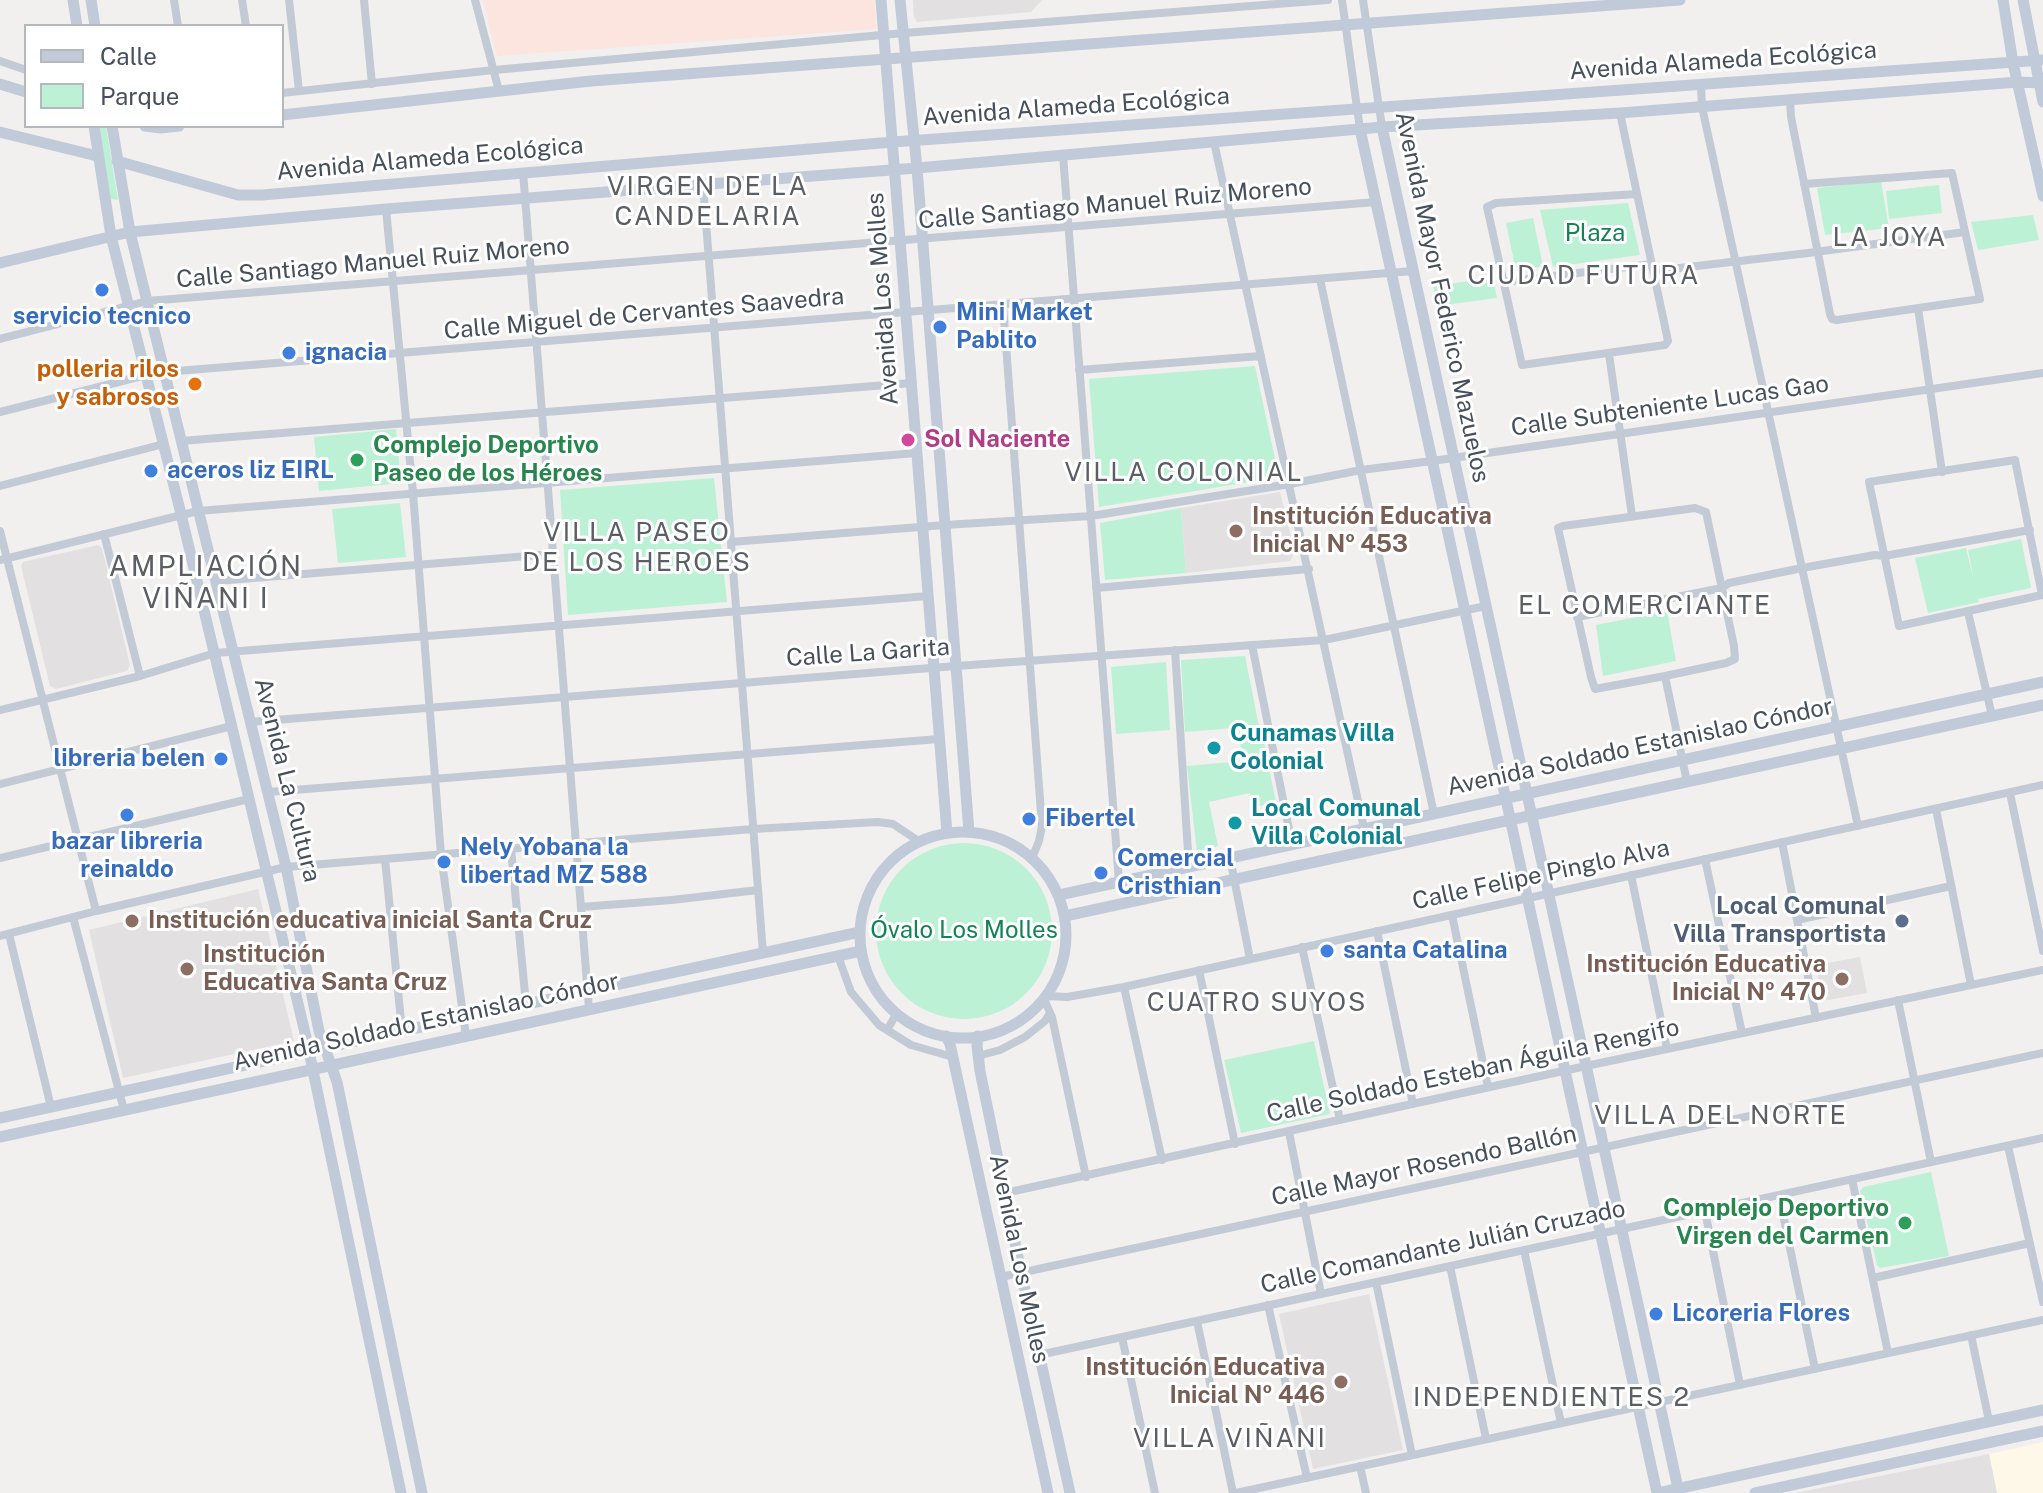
<!DOCTYPE html>
<meta charset="utf-8">
<style>
body{margin:0}
#map{position:relative;width:2043px;height:1493px;overflow:hidden;background:#f2efef;font-family:"Public Sans",sans-serif}
canvas{display:block}
.legend{position:absolute;left:24px;top:24px;width:260px;height:104px;box-sizing:border-box;background:#fff;border:2px solid #b5b9be;margin:0;padding:10px 14px;list-style:none;font-size:24px;color:#46505d}
.legend li{display:flex;align-items:center;gap:16px;height:40px}
.legend b{width:40px;border:2px solid #b5b9be}
</style>
<div id="map">
<canvas width="2043" height="1493"></canvas>
<ul class="legend">
<li><b style="height:10px;background:#c1cad9"></b>Calle</li>
<li><b style="height:22px;background:#bcf1d5"></b>Parque</li>
</ul>
</div>
<script>
const context = document.querySelector('canvas').getContext('2d');
context.lineJoin = 'round';
function fillPath(path, color) { context.fillStyle = color; context.fill(path, 'evenodd'); }
const poly = rows => new Path2D(rows.map(r => 'M' + r).join(''));
function stroke(path, color, width, dash) { context.strokeStyle = color; context.lineWidth = width; context.lineCap = dash ? 'butt' : 'round'; context.setLineDash(dash || []); context.stroke(path); }
function write(font, color, halo, rows, align = 'center') {
  context.font = font + ' "Public Sans",sans-serif'; context.lineWidth = 6; context.setLineDash([]); context.textBaseline = 'middle'; context.strokeStyle = halo; context.fillStyle = color; for (const [text, x, y, turn = 0] of rows) {
    context.save(); context.translate(x, y); context.rotate((+turn || 0) * Math.PI / 180); context.textAlign = isNaN(turn) ? turn : align; if (halo) context.strokeText(text, 0, 0); context.fillText(text, 0, 0); context.restore();
  }
}
fillPath(poly([
 [2043,1442,2043,1493,1997,1493,1989,1454]
]), '#fdf8e8');
fillPath(poly([
 [913,0,1042,0,1031,12,917,22,914,17],
 [1280,492,1295,553,1290,561,1186,573,1181,508],
 [98,545,102,548,130,665,127,671,56,689,50,686,21,566,23,562],
 [258,889,294,1041,123,1078,89,930],
 [1860,957,1867,993,1823,1001,1816,965],
 [1369,1294,1403,1450,1313,1469,1279,1314],
 [1989,1454,1997,1493,1795,1493]
]), '#e3e0e1');
fillPath(poly([
 [483,0,874,0,877,29,497,56]
]), '#fce4df');
fillPath(poly([
 [98,126,106,126,118,200,110,199],
 [1881,181,1889,228,1825,235,1817,188],
 [1939,185,1942,213,1889,219,1886,191],
 [1628,203,1640,255,1553,267,1540,210],
 [2033,215,2039,240,1978,250,1971,222],
 [1533,218,1543,266,1516,271,1506,223],
 [1493,278,1497,298,1437,306,1433,286],
 [1255,366,1279,477,1099,507,1089,379],
 [396,429,401,483,319,491,314,437],
 [714,478,727,602,568,615,560,490],
 [400,503,406,557,338,563,332,509],
 [1181,508,1186,573,1105,580,1100,523],
 [2021,539,2031,588,1978,599,1979,602,1928,613,1915,558,1966,548,1974,581,1968,550],
 [1667,611,1676,661,1603,676,1596,625],
 [1245,656,1259,726,1185,732,1181,660],
 [1166,662,1170,730,1116,734,1111,667],
 [1261,727,1276,803,1254,807,1250,793,1209,802,1218,846,1197,852,1187,766,1242,761,1239,731],
 '876 931a88 88 0 1 1 176 0a88 88 0 1 1-176 0Z',
 [1314,1041,1330,1114,1241,1133,1224,1060],
 [1931,1172,1949,1256,1880,1268,1877,1265,1860,1191,1863,1187]
]), '#bcf1d5');
stroke(poly([
 [174,0,178,26],
 [242,0,246,26],
 [289,0,299,91],
 [364,0,372,84],
 [475,0,499,91],
 [1342,0,1360,129],
 [1363,0,1382,127],
 [0,61,26,70],
 [1701,85,1702,107,1858,826],
 [282,93,494,70,904,33,1328,0],
 [1790,100,1791,117,1830,314,1832,319,1837,320,1980,299,1952,173,1804,184],
 [1620,113,1668,341,1665,345,1522,365,1487,207,1496,203,1637,194],
 [1214,142,1369,851],
 [1063,155,1119,882],
 [523,172,589,1009],
 [703,184,763,953],
 [386,209,413,493,441,855,466,1036],
 [1654,271,1808,253,1965,232],
 [1320,279,1434,814],
 [1503,282,1652,264],
 [1003,305,1042,826,1039,841,1032,858],
 [1918,308,1942,472],
 [0,339,147,301,1376,202],
 [1609,354,1632,516],
 [1079,370,1261,356],
 [164,372,1413,271],
 [0,412,146,375],
 [181,441,912,383],
 [2015,460,2042,595,1899,626,1869,482,2015,460],
 [0,486,164,444],
 [1695,508,1706,512,1734,646,1735,659,1726,663,1665,676,1595,689,1591,677,1558,528,1563,526,1695,508],
 [0,531,96,911],
 [104,534,140,676],
 [731,542,945,525,1091,516,1290,484,1361,470,1432,461,2043,373],
 [0,560,198,511,917,453],
 [216,581,553,554],
 [1096,588,1309,569],
 [1968,612,1992,716],
 [1577,617,1722,588,1729,583,1802,568,1875,555,1884,556,2030,530],
 [1252,645,1292,844],
 [1175,650,1189,867],
 [1665,676,1687,782],
 [0,710,140,676,215,653,928,596],
 [250,722,956,666,1324,640,1486,606],
 [0,784,232,726],
 [268,792,939,739],
 [2010,793,2043,951],
 [1936,809,1971,985],
 [1782,842,1816,1018],
 [511,849,526,1004],
 [0,858,249,799],
 [1230,858,1250,959],
 [385,859,402,1031],
 [1705,859,1742,1033],
 [1631,875,1667,1049],
 [581,907,672,900,758,890],
 [1452,915,1488,1087],
 [73,917,124,1110],
 [1797,920,1951,886],
 [1377,931,1413,1104],
 [9,934,51,1107],
 [0,936,96,911,286,867,753,829,878,822,893,824,920,842],
 [1302,947,1340,1120],
 [838,956,851,992,879,1025,911,1045,953,1057],
 [1199,970,1235,1144],
 [1124,987,1162,1160],
 [1046,996,1067,997,1124,987,2043,785],
 [1044,999,1052,1017,1086,1177],
 [1898,1000,1931,1162],
 [887,1030,897,1013],
 [978,1056,1000,1050,1025,1037,1045,1021,1050,1013],
 [1289,1132,1321,1294],
 [2008,1146,2043,1302],
 [1852,1179,1888,1353],
 [1005,1193,1586,1066,2043,970],
 [1779,1195,1815,1369],
 [1705,1211,1740,1385],
 [1524,1250,1561,1423],
 [1450,1266,1486,1439],
 [1001,1277,2043,1053],
 [1873,1278,2030,1243],
 [1376,1282,1412,1455],
 [1268,1305,1307,1478],
 [1197,1321,1233,1493],
 [1971,1335,1989,1421],
 [1122,1337,1155,1493],
 [1039,1355,2043,1138],
 [1360,1466,1366,1493],
 [1236,1493,2043,1320]
]), '#c2cad5', 8);
stroke(poly([
 [73,0,77,26],
 [91,0,95,26],
 [881,0,947,833],
 [900,0,917,168,969,832],
 [2003,0,2013,63,2043,196],
 [2023,0,2043,102],
 [0,84,26,92],
 [282,115,591,81,1680,0],
 [94,126,111,236,181,514,306,1037,401,1493],
 [112,126,130,232,286,867,319,1031,337,1082,422,1493],
 [145,126,161,128,179,126],
 [1382,127,1679,1493],
 [1360,129,1657,1493],
 [0,132,97,156],
 [117,161,238,195,262,195,893,142,2043,60],
 [0,263,130,232,386,209,917,168,1382,127,1620,113,2018,82,2043,83],
 '860 935a103 103 0 1 1 206 0a103 103 0 1 1-206 0Z',
 [1059,895,2043,682],
 [1065,916,2043,705],
 [946,1036,950,1044,1048,1493],
 [978,1036,977,1046,980,1071,1021,1272,1070,1493],
 [0,1118,860,932],
 [0,1137,861,951],
 [1658,1493,2043,1410],
 [1755,1493,2043,1431]
]), '#c1cad9', 11);
for (const [x, y, r, color] of [
 [102,290,8,"#3f7fe0"],
 [940,327,8,"#3f7fe0"],
 [289,353,8,"#3f7fe0"],
 [195,384,8,"#e8710a"],
 [908,440,8,"#d1479c"],
 [357,460,8,"#2e9e5b"],
 [151,471,8,"#3f7fe0"],
 [1236,531,8,"#8d6e63"],
 [1214,748,8,"#0f9aa8"],
 [221,759,8,"#3f7fe0"],
 [127,815,8,"#3f7fe0"],
 [1029,819,8,"#3f7fe0"],
 [1235,823,8,"#0f9aa8"],
 [444,862,8,"#3f7fe0"],
 [1101,873,8,"#3f7fe0"],
 [132,921,8,"#8d6e63"],
 [1902,921,8,"#5c6f8a"],
 [1327,951,8,"#3f7fe0"],
 [187,969,8,"#8d6e63"],
 [1842,979,8,"#8d6e63"],
 [1905,1223,8,"#2e9e5b"],
 [1656,1314,8,"#3f7fe0"],
 [1341,1382,8,"#8d6e63"]
]) { const dot = new Path2D(); dot.arc(x, y, r, 0, 2 * Math.PI); context.fillStyle = color; context.fill(dot); stroke(dot, '#fff', 3); }
write('24px', '#46505d', '#fff', [
 ["Avenida Alameda Ecológica",1723,61,-4],
 ["Avenida Alameda Ecológica",1076,107,-4],
 ["Avenida Alameda Ecológica",430,159,-5],
 ["Calle Santiago Manuel Ruiz Moreno",1115,204,-5],
 ["Calle Santiago Manuel Ruiz Moreno",373,263,-5],
 ["Avenida Mayor Federico Mazuelos",1442,297,78],
 ["Avenida Los Molles",883,299,-94],
 ["Calle Miguel de Cervantes Saavedra",644,314,-5],
 ["Calle Subteniente Lucas Gao",1670,406,-8],
 ["Calle La Garita",868,653,-4],
 ["Avenida Soldado Estanislao Cóndor",1640,747,-12],
 ["Avenida La Cultura",287,780,76],
 ["Calle Felipe Pinglo Alva",1541,875,-12],
 ["Avenida Soldado Estanislao Cóndor",426,1022,-12],
 ["Calle Soldado Esteban Águila Rengifo",1473,1071,-12],
 ["Calle Mayor Rosendo Ballón",1424,1166,-12],
 ["Calle Comandante Julián Cruzado",1443,1247,-12],
 ["Avenida Los Molles",1019,1259,78]
]);
write('24px', '#138355', '#fff', [
 ["Plaza",1595,234],
 ["Óvalo Los Molles",964,931]
]);
write('bold 24px', '#366cbe', '#fff', [
 ["Mini Market",956,313],
 ["Pablito",956,341],
 ["servicio tecnico",102,317,"center"],
 ["ignacia",305,353],
 ["aceros liz EIRL",167,471],
 ["libreria belen",205,759,"right"],
 ["Fibertel",1045,819],
 ["bazar libreria",127,842,"center"],
 ["reinaldo",127,870,"center"],
 ["Nely Yobana la",460,848],
 ["libertad MZ 588",460,876],
 ["Comercial",1117,859],
 ["Cristhian",1117,887],
 ["santa Catalina",1343,951],
 ["Licoreria Flores",1672,1314]
], 'left');
write('bold 24px', '#c56008', '#fff', [
 ["polleria rilos",179,370],
 ["y sabrosos",179,398]
], 'right');
write('bold 24px', '#b23c85', '#fff', [
 ["Sol Naciente",924,440]
], 'left');
write('bold 24px', '#27864d', '#fff', [
 ["Complejo Deportivo",373,446],
 ["Paseo de los Héroes",373,474],
 ["Complejo Deportivo",1889,1209,"right"],
 ["Virgen del Carmen",1889,1237,"right"]
], 'left');
write('bold 24px', '#785e54', '#fff', [
 ["Institución Educativa",1252,517],
 ["Inicial Nº 453",1252,545],
 ["Institución educativa inicial Santa Cruz",148,921],
 ["Institución",203,955],
 ["Educativa Santa Cruz",203,983],
 ["Institución Educativa",1826,965,"right"],
 ["Inicial Nº 470",1826,993,"right"],
 ["Institución Educativa",1325,1368,"right"],
 ["Inicial Nº 446",1325,1396,"right"]
], 'left');
write('bold 24px', '#0d838f', '#fff', [
 ["Cunamas Villa",1230,734],
 ["Colonial",1230,762],
 ["Local Comunal",1251,809],
 ["Villa Colonial",1251,837]
], 'left');
write('bold 24px', '#4e5e75', '#fff', [
 ["Local Comunal",1886,907],
 ["Villa Transportista",1886,935]
], 'right');
context.letterSpacing = '2px';
write('26px', '#5b5f64', '#fff', [
 ["VIRGEN DE LA",708,187],
 ["CANDELARIA",708,217],
 ["LA JOYA",1890,238],
 ["CIUDAD FUTURA",1584,276],
 ["VILLA COLONIAL",1184,473],
 ["VILLA PASEO",637,533],
 ["DE LOS HEROES",637,563],
 ["EL COMERCIANTE",1645,606],
 ["CUATRO SUYOS",1257,1003],
 ["VILLA DEL NORTE",1721,1116],
 ["INDEPENDIENTES 2",1552,1398],
 ["VILLA VIÑANI",1230,1439]
]);
context.letterSpacing = '0px';
context.letterSpacing = '2px';
write('28px', '#5b5f64', '#fff', [
 ["AMPLIACIÓN",206,567],
 ["VIÑANI I",206,599]
]);
context.letterSpacing = '0px';
</script>
